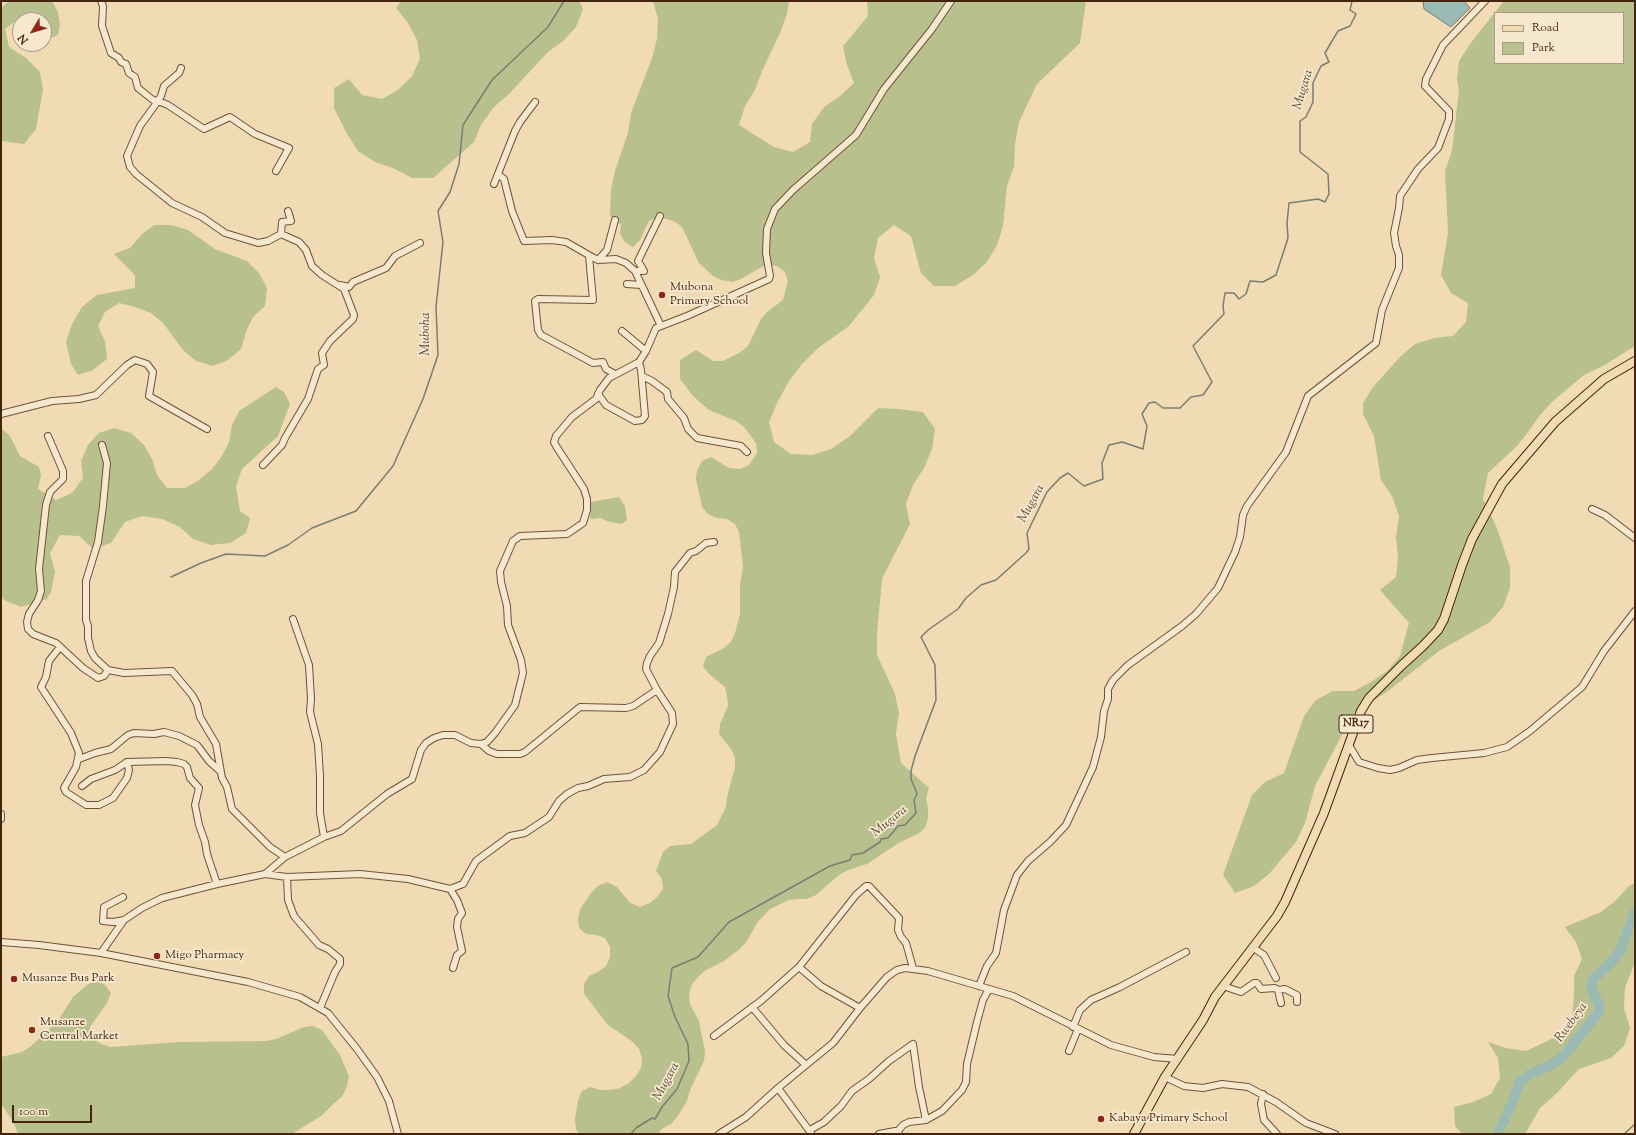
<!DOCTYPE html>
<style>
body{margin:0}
#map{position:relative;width:1636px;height:1135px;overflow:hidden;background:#f1dbb5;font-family:"Sorts Mill Goudy",serif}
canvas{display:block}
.frame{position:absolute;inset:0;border:2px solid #44250c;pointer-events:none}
.legend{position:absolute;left:1494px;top:12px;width:130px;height:52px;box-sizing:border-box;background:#f6e8cf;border:1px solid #af9a81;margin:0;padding:5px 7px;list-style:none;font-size:12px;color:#44250c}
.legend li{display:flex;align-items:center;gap:8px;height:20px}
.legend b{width:20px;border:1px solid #af9a81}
.north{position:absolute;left:12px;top:12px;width:40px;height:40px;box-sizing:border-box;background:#f6e8cf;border:1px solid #af9a81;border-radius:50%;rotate:232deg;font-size:11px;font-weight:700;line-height:16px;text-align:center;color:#44250c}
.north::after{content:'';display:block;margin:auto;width:14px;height:18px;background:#8f2418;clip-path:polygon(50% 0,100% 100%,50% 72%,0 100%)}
.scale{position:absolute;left:12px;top:1105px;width:80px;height:18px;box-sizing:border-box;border:2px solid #44250c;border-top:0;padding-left:5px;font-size:12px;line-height:14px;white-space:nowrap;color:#44250c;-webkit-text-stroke:3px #f6e8cf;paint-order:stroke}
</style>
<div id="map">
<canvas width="1636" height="1135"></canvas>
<div class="frame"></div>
<ul class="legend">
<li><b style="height:5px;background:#f1dbb5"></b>Road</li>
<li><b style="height:11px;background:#b8c08e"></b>Park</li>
</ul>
<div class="north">N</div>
<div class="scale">100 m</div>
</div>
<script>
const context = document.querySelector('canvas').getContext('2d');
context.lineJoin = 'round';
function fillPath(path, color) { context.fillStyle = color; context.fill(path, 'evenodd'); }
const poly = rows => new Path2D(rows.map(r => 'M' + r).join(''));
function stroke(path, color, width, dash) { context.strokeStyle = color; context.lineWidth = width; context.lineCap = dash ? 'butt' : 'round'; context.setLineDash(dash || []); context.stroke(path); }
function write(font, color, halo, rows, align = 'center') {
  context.font = font + ' "Sorts Mill Goudy",serif'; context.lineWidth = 3.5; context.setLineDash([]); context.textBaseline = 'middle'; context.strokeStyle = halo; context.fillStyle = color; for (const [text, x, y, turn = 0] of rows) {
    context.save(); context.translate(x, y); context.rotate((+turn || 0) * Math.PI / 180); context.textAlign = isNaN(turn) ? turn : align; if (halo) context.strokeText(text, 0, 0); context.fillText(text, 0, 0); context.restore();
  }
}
fillPath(poly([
 [9,1,52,1,58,12,60,25,58,35,44,41,44,20,28,20,22,16,5,29,9,47,26,58,40,72,43,90,36,129,24,144,1,141,1,8],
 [401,1,579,1,583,9,576,27,563,41,548,52,508,95,493,108,481,125,474,142,433,178,412,178,395,169,375,162,358,151,346,132,334,108,334,88,349,79,362,95,382,99,398,90,412,76,420,59,417,40,408,23,396,8],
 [653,1,789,1,787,14,780,33,762,71,755,90,745,106,739,125,774,147,793,152,810,142,812,124,824,107,840,96,854,83,847,65,843,46,868,16,867,1,1086,1,1080,43,1037,84,1019,122,1015,144,1014,167,1007,186,1003,226,997,245,987,262,973,275,955,286,934,286,921,273,911,236,894,225,878,238,874,258,880,277,874,295,849,326,818,348,802,364,789,381,778,401,769,422,774,442,791,454,812,455,831,449,850,436,878,408,899,409,923,412,935,429,932,449,924,468,913,485,906,504,910,524,882,579,877,634,877,655,895,694,899,713,896,734,901,763,929,788,926,798,928,808,928,818,925,828,918,834,900,842,867,864,848,870,839,875,816,895,807,899,798,899,789,900,770,909,757,923,747,941,740,949,724,961,706,970,699,976,692,984,689,994,690,1004,699,1021,705,1051,704,1061,690,1090,687,1101,677,1117,671,1124,662,1129,658,1134,579,1134,576,1129,575,1119,578,1100,582,1091,591,1087,600,1090,611,1090,620,1088,629,1083,636,1076,641,1068,642,1058,639,1049,633,1042,608,1025,584,994,584,984,589,976,598,972,606,966,610,957,610,947,605,938,596,935,586,934,579,928,578,919,580,909,591,893,598,886,607,882,617,887,630,903,640,907,650,903,657,897,663,889,662,879,656,871,663,852,670,846,691,844,717,825,726,807,727,797,735,767,735,758,731,749,719,734,720,724,728,706,727,696,725,687,709,674,703,666,706,657,724,648,731,642,735,633,740,614,740,585,743,566,739,532,735,524,727,519,717,518,708,514,702,507,696,479,697,470,702,461,711,457,729,468,739,469,748,466,757,453,756,443,744,427,736,421,709,410,693,396,680,379,680,360,696,350,713,361,723,361,741,352,748,346,761,319,767,312,783,300,788,281,785,272,777,266,767,264,741,279,732,282,722,280,713,276,699,263,682,227,674,221,658,217,649,221,640,240,633,247,625,242,620,234,621,225,610,216,611,189,615,171,628,133,631,113,652,58,657,39,658,19],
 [1504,1,1635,1,1635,346,1603,366,1584,375,1553,401,1540,415,1529,431,1517,446,1488,473,1483,499,1497,528,1510,567,1510,588,1503,607,1490,622,1439,651,1388,691,1353,714,1315,786,1305,823,1296,842,1269,874,1254,886,1235,893,1223,875,1252,795,1265,782,1284,773,1304,716,1316,700,1333,691,1354,691,1371,682,1387,671,1400,656,1409,623,1380,590,1396,577,1398,557,1396,537,1399,516,1392,496,1381,480,1374,436,1363,414,1363,403,1373,387,1401,356,1415,344,1434,338,1453,336,1466,322,1468,303,1451,293,1441,275,1448,233,1445,171,1452,151,1459,90,1457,80,1459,61,1470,44],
 [1495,13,1623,13,1623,63,1495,63],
 [154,225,171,225,188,230,215,249,247,261,259,273,267,288,265,306,253,317,246,332,241,349,228,360,213,366,196,361,183,350,163,323,151,313,135,307,119,303,105,312,98,326,105,342,107,359,93,370,78,375,71,364,66,342,72,324,82,307,97,295,135,288,135,275,114,254,130,248,141,235],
 [276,387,284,392,290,404,278,436,242,469,236,486,240,511,250,518,246,533,230,543,211,545,193,539,180,527,162,519,142,516,125,522,111,543,93,549,79,536,60,535,50,553,55,572,51,592,47,599,21,607,4,600,1,595,1,428,10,436,20,456,39,467,41,475,38,489,56,500,72,493,83,478,81,461,88,445,99,433,114,428,131,433,144,445,152,459,157,475,167,488,185,488,199,480,212,469,222,456,229,442,232,425,239,411],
 [619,497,625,506,627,520,622,524,610,522,600,518,590,519,591,502],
 [1635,883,1635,962,1625,988,1624,1008,1630,1028,1624,1046,1611,1058,1579,1069,1556,1094,1540,1108,1525,1134,1462,1134,1455,1126,1454,1107,1473,1102,1491,1094,1500,1078,1498,1058,1488,1042,1506,1048,1526,1051,1562,1034,1572,1017,1574,996,1574,976,1582,959,1576,942,1565,927,1601,912,1616,900,1629,886],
 [96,980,105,985,111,993,107,1003,90,1027,92,1038,101,1044,110,1047,180,1042,266,1041,276,1039,304,1027,313,1026,322,1030,340,1055,349,1076,347,1086,343,1095,321,1116,292,1134,18,1134,13,1121,1,1104,1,1057,22,1052,30,1047,57,1022,73,997,87,985]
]), '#b8c08e');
const water = poly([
 [1423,1,1464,1,1470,8,1451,27,1424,9,1423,1]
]);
fillPath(water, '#9cbab4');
stroke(water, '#797e71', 1);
stroke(poly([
 [171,577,201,563,226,554,265,556,288,545,312,528,356,511,393,466,423,399,438,355,436,307,443,242,438,211,450,192,459,164,463,125,492,80,548,27,564,1],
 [631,1134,636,1128,652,1118,655,1119,662,1107,677,1089,689,1061,688,1044,675,1017,668,996,672,968,698,957,729,922,830,866,850,860,852,855,863,853,880,842,881,839,888,838,898,826,905,825,916,813,914,800,917,794,916,791,911,779,911,771,915,756,936,700,935,665,921,637,928,630,958,609,966,598,981,585,996,580,1026,553,1029,549,1027,533,1047,492,1060,478,1068,473,1084,486,1103,479,1102,463,1109,445,1122,442,1143,449,1147,426,1142,414,1149,403,1155,402,1163,408,1180,408,1191,397,1203,395,1212,382,1193,346,1224,314,1223,306,1225,293,1234,293,1239,299,1246,294,1250,281,1263,282,1276,275,1288,238,1287,223,1289,203,1318,199,1325,202,1329,194,1328,174,1300,152,1300,121,1306,117,1313,102,1313,83,1321,66,1329,62,1325,53,1338,31,1350,26,1356,14,1350,10,1352,1],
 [1624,1134,1635,1124]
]), '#797e71', 1.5);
stroke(poly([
 [1499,1134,1500,1129,1512,1103,1520,1082,1528,1075,1549,1066,1562,1058,1599,1012,1599,1005,1591,987,1594,978,1610,964,1620,951,1635,912]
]), '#9cbab4', 10);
const minor = poly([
 [101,1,103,6,102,26,111,53,119,58,121,62,126,64,129,73,135,77,138,88,153,100,158,101,140,126,127,156,130,167,136,174,172,203,202,217,225,233,258,243,268,241,281,234,282,222,291,221,288,211],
 [181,68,179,73,164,86,161,96,158,101,168,105,204,129,230,117,255,134,289,148,276,171],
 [498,174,504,179,512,211,524,241,552,240,566,242,594,258,598,260,616,259,626,263,635,271,661,326],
 [494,184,515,131,520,122,535,102],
 [589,256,593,300,538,299,535,301,538,330,541,335,593,363,603,362,606,369,615,374],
 [598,260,607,250,615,220],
 [635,271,644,271,638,261,660,216],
 [627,284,641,285],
 [340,285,349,287,353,282,386,268,395,256,420,243],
 [622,331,646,351],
 [642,376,652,381,667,392,668,399,684,418,688,429,697,438,741,446,747,452],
 [598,394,606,405,635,421,642,420,645,416,641,370,639,362],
 [1,414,52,401,79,399,96,395,127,365,135,360,147,364,153,372,149,396,207,429],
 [48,436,63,471,63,479,50,492,46,505,39,569,41,591,38,600,29,614,27,622,28,629,33,634,56,643,83,668,98,678,104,676,108,670],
 [102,445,107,463,103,506,98,542,86,581,86,620,88,626,88,638,91,651,95,658,108,670,124,673,172,671,192,695,197,704,200,717,216,744,222,778,227,787,232,809,270,847,285,857],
 [263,465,282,445,285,438,308,399,318,369,324,365,322,353,330,341,353,319,354,315,344,289,322,275,312,266,306,250,299,242,281,234],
 [1592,509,1605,515,1635,538],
 [293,619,309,665,311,699,310,712,318,744,320,776,320,813,324,837],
 [60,647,49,661,46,677,41,687,71,733,79,753,76,767,64,788,66,792,86,805,99,805,113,798,127,778,129,770,127,762],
 [481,744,489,751,497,754,520,754,525,752,580,707,626,708,633,706,657,690],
 [1349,745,1359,762,1378,768,1390,770,1399,768,1417,760,1432,758,1484,753,1507,747,1530,731,1582,687,1604,651,1635,611],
 [79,759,95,753,111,749,128,735,134,733,154,734,164,732,179,736,197,745,209,761,220,771],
 [82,786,91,779,115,770,127,762,166,761,177,762,184,764,187,767,190,778,199,788,195,805,199,825,205,842,207,854,217,884],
 [1,814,1,819],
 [265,874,287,877,360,874,408,879,450,889,463,884,476,861,510,836,525,833,549,817,559,801,567,794,578,788,588,786,604,779,630,777,644,770,660,752,673,724,672,713,657,690,646,669,647,663,650,656,659,643,668,614,674,587,675,572,690,553,696,551,706,543,714,542],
 [287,877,288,900,294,916,319,945,328,949,340,959,340,964,335,972,320,1008],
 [450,889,457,900,462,913,458,919,457,927,462,951,457,955,453,968],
 [123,897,104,907,103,921,113,922,124,920],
 [1,942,39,945,101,953,248,982,300,997,328,1013,357,1049,377,1077,389,1101,398,1134],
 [1252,947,1264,955,1276,978],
 [101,953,124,920,142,908,162,898,217,884,265,874,285,857,324,837,341,831,387,794,412,779,421,750,426,743,434,738,443,735,455,735,471,743,481,744,487,742,495,733,515,705,523,673,521,660,508,625,507,606,501,582,500,571,513,541,520,536,567,534,583,523,587,510,587,499,584,489,556,446,554,442,556,436,572,417,596,399,600,390,609,378,639,362,646,351,656,328,687,316,769,279,770,276,766,253,767,229,775,209,793,190,856,135,884,89,932,29,951,1],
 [979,986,987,966,996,953,1004,910,1017,875,1028,861,1050,842,1066,825,1093,767,1101,737,1104,711,1108,699,1108,689,1113,680,1128,665,1182,626,1196,614,1218,588,1235,552,1240,537,1243,515,1247,506,1286,452,1308,396,1376,343,1382,310,1399,268,1399,255,1396,246,1394,233,1399,208,1400,196,1418,169,1438,148,1449,119,1449,111,1425,86,1426,79,1443,45,1485,1],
 [1223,986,1241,992,1254,983,1257,983,1261,989,1275,988,1278,990,1285,989,1297,995,1297,1002],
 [1278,990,1281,1003],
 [752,1007,784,1045,806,1065],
 [860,1008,821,986,799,967,856,895,866,886,869,886,899,918,898,930,901,937,906,943,913,968],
 [1073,1027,1080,1010,1091,1000,1120,987,1186,952],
 [714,1036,762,1000,799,967],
 [1069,1051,1078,1029],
 [1165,1077,1184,1086,1203,1088,1222,1084,1248,1087,1276,1102,1306,1123,1335,1134],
 [778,1088,811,1133],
 [1263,1094,1261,1104,1264,1120,1277,1134],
 [810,1130,824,1122,841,1106,852,1091,869,1079,889,1061,913,1044,919,1087,926,1120],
 [897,1132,903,1125,909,1122,926,1120,942,1111,962,1090,966,1082,967,1064,977,1022,983,1000,989,989],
 [719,1134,746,1117,778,1088,833,1043,860,1008,887,977,897,970,905,968,928,971,1013,996,1111,1045,1154,1057,1178,1059],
 [879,1134,895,1131,899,1134]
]);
const major = poly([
 [1134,1134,1165,1077,1203,1020,1215,997,1277,916,1285,902,1324,813,1361,711,1369,698,1401,666,1423,646,1438,630,1444,619,1462,565,1472,539,1502,484,1555,422,1604,379,1635,361]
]);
stroke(minor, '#6f5236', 8);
stroke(major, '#44250c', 10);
stroke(minor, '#f6e8cf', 6);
stroke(major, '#f1dbb5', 8);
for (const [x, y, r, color] of [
 [662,295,4,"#8f2418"],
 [157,956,4,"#8f2418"],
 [14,979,4,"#8f2418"],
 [32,1030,4,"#8f2418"],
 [1101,1119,4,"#8f2418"]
]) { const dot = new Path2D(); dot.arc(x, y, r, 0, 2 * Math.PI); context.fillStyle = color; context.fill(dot); stroke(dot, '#f6e8cf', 1.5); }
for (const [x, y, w] of [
 [1356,724,34]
]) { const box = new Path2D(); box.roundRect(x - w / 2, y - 9, w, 18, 3); context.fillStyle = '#f6e8cf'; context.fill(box); stroke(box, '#44250c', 1); }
write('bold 11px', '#44250c', null, [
 ["NR17",1356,724]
]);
write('12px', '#44250c', '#f6e8cf', [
 ["Mubona",670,288],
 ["Primary School",670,302],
 ["Migo Pharmacy",165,956],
 ["Musanze Bus Park",22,979],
 ["Musanze",40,1023],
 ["Central Market",40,1037],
 ["Kabaya Primary School",1109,1119]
], 'left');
write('italic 13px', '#5a4a36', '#f6e8cf', [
 ["Mugara",1304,90,-73],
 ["Muboha",427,334,-90],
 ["Mugara",1032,504,-61],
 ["Mugara",890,822,-39],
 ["Rwebeya",1572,1023,-54],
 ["Mugara",667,1082,-61]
]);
</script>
